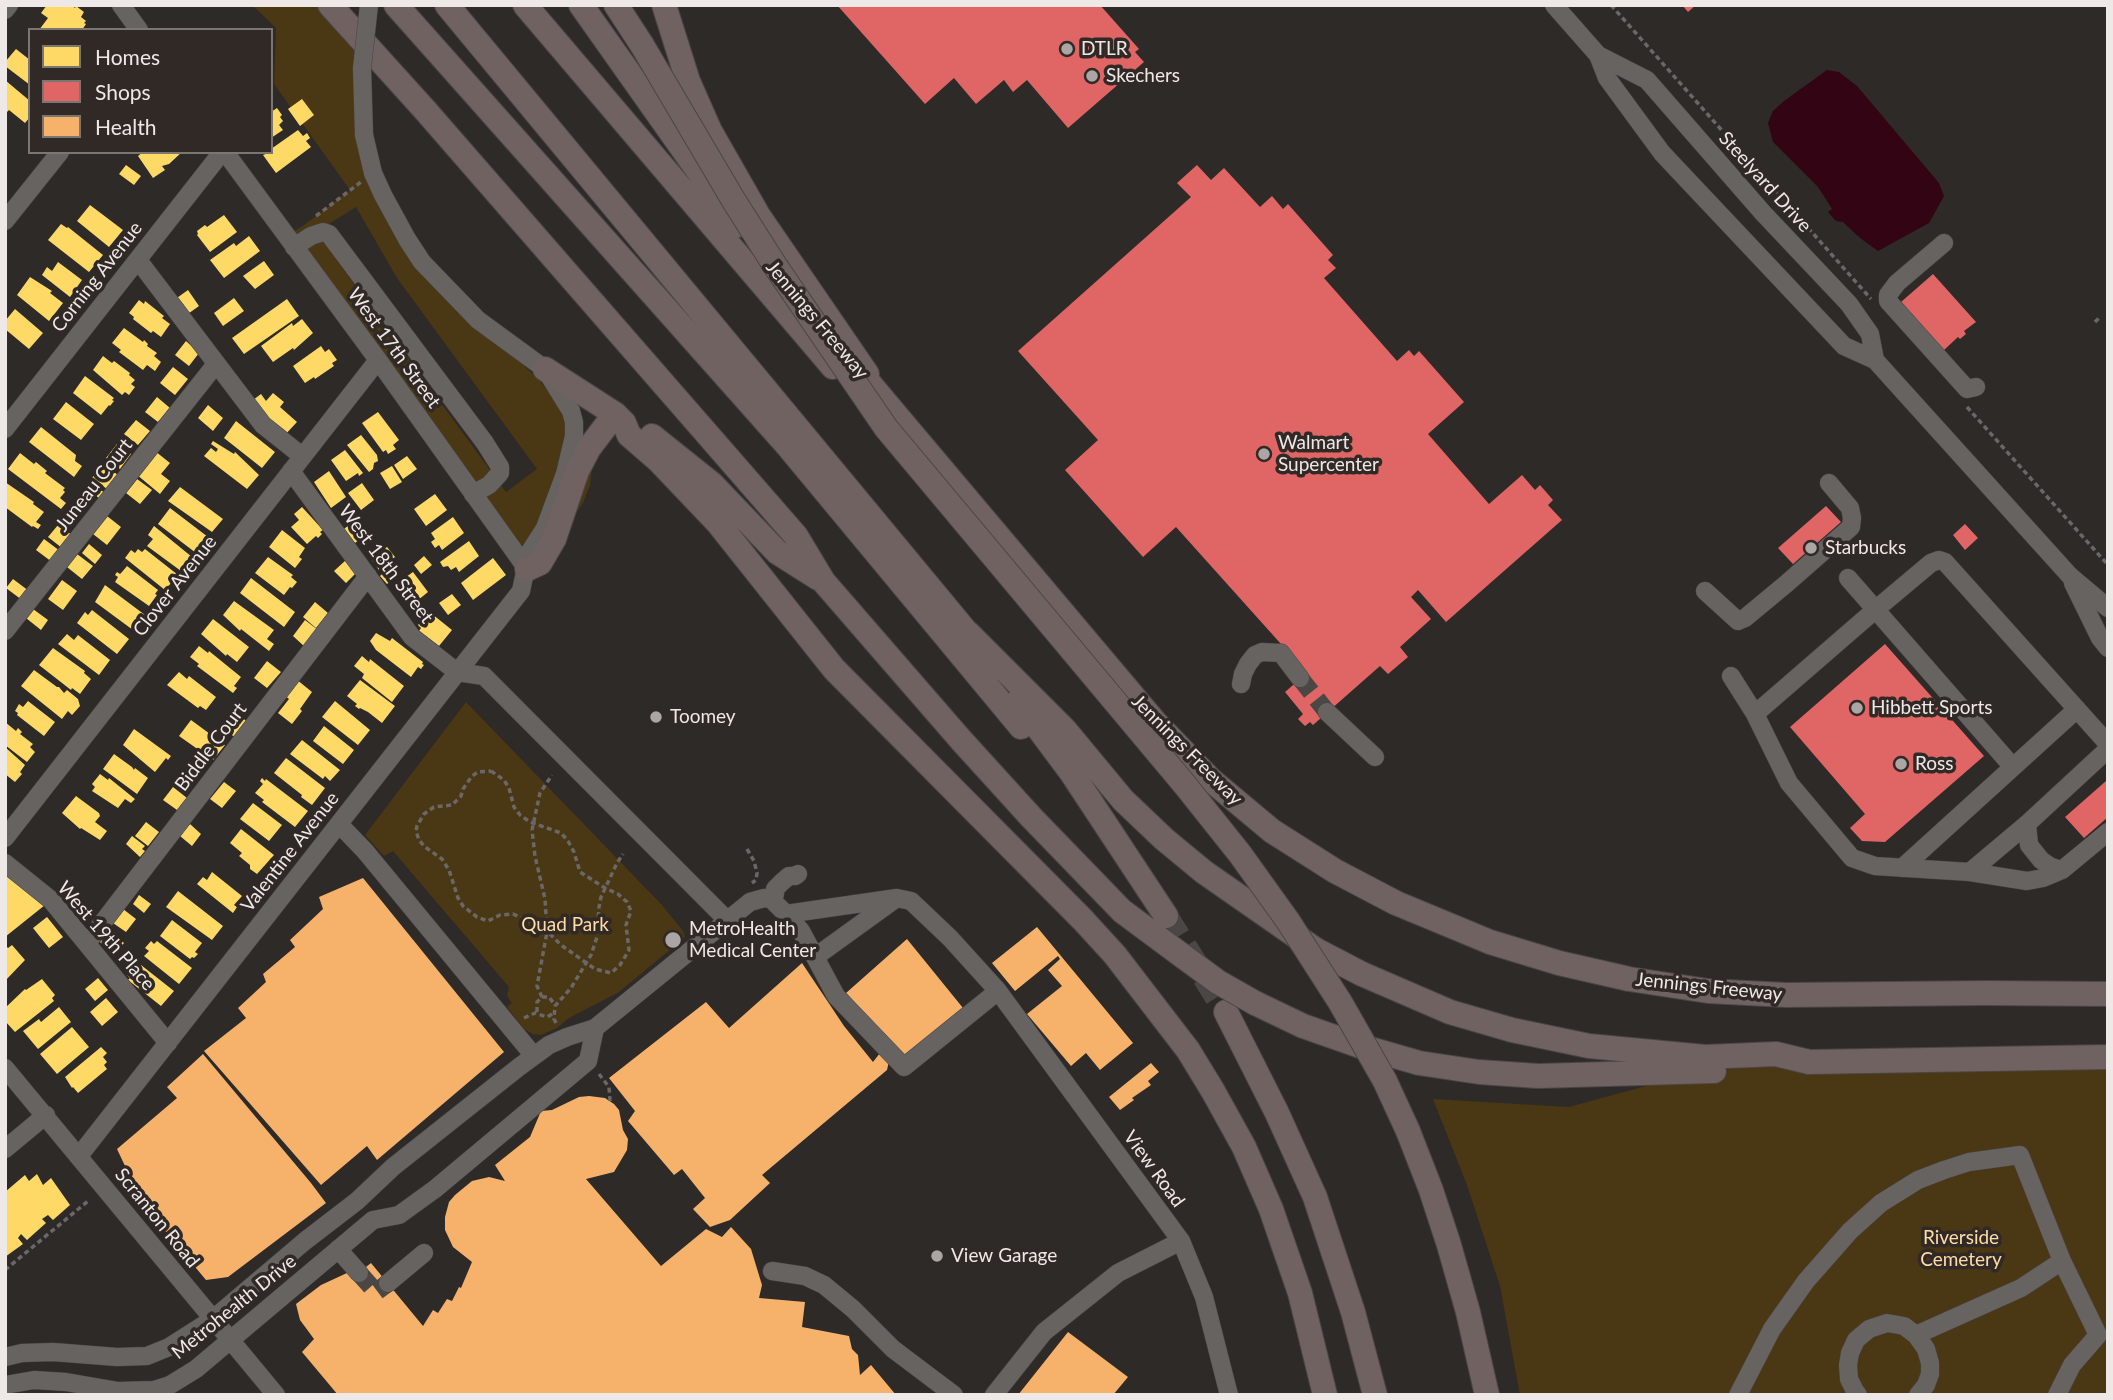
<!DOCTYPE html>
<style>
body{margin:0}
#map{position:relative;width:2113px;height:1400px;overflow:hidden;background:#2e2a28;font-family:Lato,sans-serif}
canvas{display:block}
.frame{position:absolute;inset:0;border:7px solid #eee9e7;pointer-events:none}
.legend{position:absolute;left:28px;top:28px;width:245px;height:126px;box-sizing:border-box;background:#302926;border:2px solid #7c7673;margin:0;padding:9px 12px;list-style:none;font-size:21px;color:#eee9e7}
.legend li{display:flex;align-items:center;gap:14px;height:35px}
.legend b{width:35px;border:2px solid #7c7673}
</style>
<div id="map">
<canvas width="2113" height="1400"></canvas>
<div class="frame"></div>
<ul class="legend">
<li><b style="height:19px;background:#ffd966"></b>Homes</li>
<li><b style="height:19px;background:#e06666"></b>Shops</li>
<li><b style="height:19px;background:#f6b26b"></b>Health</li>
</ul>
</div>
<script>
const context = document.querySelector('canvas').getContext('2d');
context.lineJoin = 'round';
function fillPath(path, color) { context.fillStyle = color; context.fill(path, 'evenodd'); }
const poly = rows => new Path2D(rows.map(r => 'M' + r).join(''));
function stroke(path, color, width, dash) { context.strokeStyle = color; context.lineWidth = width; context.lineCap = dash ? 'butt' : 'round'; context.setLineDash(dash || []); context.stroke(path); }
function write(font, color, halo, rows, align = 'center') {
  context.font = font + ' Lato,sans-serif'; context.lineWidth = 7; context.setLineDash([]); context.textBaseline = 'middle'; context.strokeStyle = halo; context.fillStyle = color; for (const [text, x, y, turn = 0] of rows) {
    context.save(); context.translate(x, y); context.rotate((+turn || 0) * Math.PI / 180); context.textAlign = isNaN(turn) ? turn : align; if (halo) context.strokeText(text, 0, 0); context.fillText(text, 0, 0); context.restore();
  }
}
fillPath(poly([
 [252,5,332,5,364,38,361,100,394,217,500,343,538,379,572,420,592,468,590,485,583,503,532,576,286,236,304,225,350,190,274,84,276,28],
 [356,207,397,278,537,469,506,492,316,232],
 [466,702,662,905,683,931,685,936,683,939,619,992,569,1018,557,1028,541,1035,533,1034,524,1029,507,1007,512,1003,507,996,509,987,393,851,384,856,365,835],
 [2108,1057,2108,1395,1520,1395,1500,1286,1467,1185,1433,1099,1569,1107,1697,1072,1809,1062]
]), '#4a3714');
fillPath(poly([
 [1827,70,1839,72,1857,86,1939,183,1944,196,1929,223,1878,251,1860,238,1843,222,1836,221,1828,212,1832,209,1818,187,1773,142,1768,123,1773,111,1784,101]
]), '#330414');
fillPath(poly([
 [47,5,72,5,75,8,76,6,84,12,81,17,86,21,84,23,86,24,82,30,39,30,48,18,41,13],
 [16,49,30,60,30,85,5,66,5,62],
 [5,80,30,101,30,117,25,123,9,110,7,112,5,110],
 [302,99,314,115,300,126,288,109],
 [277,108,282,115,280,117,283,121,279,125,283,130,271,138,271,112],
 [298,130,303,136,307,133,310,138,306,141,311,147,276,173,263,155,271,152,271,149],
 [143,152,182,152,169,164,162,166,165,170,153,178,138,156],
 [126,165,141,176,134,185,119,174],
 [90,205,123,230,109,247,77,221],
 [224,215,237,232,210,252,197,235,198,234,197,231,205,225,207,227],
 [61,224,67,228,68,227,103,255,89,272,48,240],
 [249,236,260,251,224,278,210,260,234,243,236,246],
 [264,261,274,275,255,289,243,276],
 [58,262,82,280,70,297,42,275,47,267,52,271],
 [30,277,52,291,50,293,63,303,49,321,17,295],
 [188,290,199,306,185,316,174,300],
 [234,298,244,311,223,326,214,313],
 [287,299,299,316,244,354,232,338],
 [139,300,144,304,145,301,164,316,162,318,170,324,161,337,153,331,151,333,133,319,134,317,129,313],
 [15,309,43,333,29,349,5,329,5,321],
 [302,319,313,333,294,350,293,348,273,362,261,346,292,323,293,326],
 [124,328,143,342,144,340,148,344,147,346,157,353,154,356,161,362,155,371,147,365,143,370,119,352,121,350,112,343],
 [186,341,199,353,189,366,175,355],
 [321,346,325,352,329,349,337,360,332,363,334,366,315,379,314,377,305,383,293,366],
 [103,356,112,363,114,361,130,373,129,375,135,380,131,384,135,387,129,395,125,392,122,395,93,370],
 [173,367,188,379,175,395,160,383],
 [85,376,114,398,112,400,114,401,110,406,109,405,101,415,73,393],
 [273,393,284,402,280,407,297,422,283,437,249,403,261,394,266,401],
 [157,397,170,408,158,422,145,412],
 [66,402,94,424,81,440,53,419],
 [208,405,223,418,213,431,198,418],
 [378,412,399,440,393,445,396,449,388,454,386,450,383,452,362,423],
 [136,420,150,431,138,445,124,434],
 [236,421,275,452,262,468,224,438],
 [41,427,76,455,75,461,82,466,74,477,29,442],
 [361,435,377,455,378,461,374,463,373,469,369,472,347,445],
 [213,441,234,454,235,452,259,475,247,489,204,456,211,448,216,452,218,449,211,444],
 [117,444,131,454,120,469,106,458],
 [345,450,363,473,359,476,358,473,346,481,331,460],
 [155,451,170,463,161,474,170,481,160,494,136,474],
 [20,453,34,464,36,462,47,471,45,473,65,488,63,490,65,492,60,498,66,503,61,509,8,469],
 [407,456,417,469,403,479,394,465],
 [103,464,118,475,107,489,92,478],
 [392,466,402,482,390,489,380,473],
 [329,471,346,497,331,508,314,482],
 [137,479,152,490,140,504,126,493],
 [5,482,34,502,33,504,44,512,36,522,41,525,38,529,33,526,32,527,5,507],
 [362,483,374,500,361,510,348,493],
 [94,485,105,493,100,499,90,491],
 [180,487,223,519,212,532,168,501],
 [435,494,447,510,426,526,414,509],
 [302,507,323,530,320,532,322,534,318,538,316,536,307,544,291,527,299,520,294,514],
 [170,508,208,537,196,553,158,524],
 [107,516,121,527,107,545,93,534],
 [453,517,464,533,442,550,439,545,435,548,431,542,435,539,431,533],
 [58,525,72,535,62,548,48,537],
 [349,525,360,539,355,543,344,529],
 [154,526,192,557,181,571,147,546,153,539,148,535],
 [282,530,305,548,299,557,302,559,295,568,269,547],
 [44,539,60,551,52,562,36,550],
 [469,541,479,556,459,572,456,567,451,570,448,566,443,567,440,562],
 [89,544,102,555,95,564,82,553],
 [387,547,395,557,379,570,371,559],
 [138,549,142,552,145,549,178,575,165,590,125,558,131,550,135,553],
 [77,554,93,566,82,579,67,567],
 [424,556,432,565,421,574,414,565],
 [268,557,293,575,291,577,297,582,292,588,290,587,284,595,255,573],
 [493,558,506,575,473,600,461,583],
 [346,560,357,572,346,583,334,571],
 [393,565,399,573,387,584,380,576],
 [127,566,158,590,155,594,157,595,149,606,115,582,118,577,115,575,117,572,120,574,122,572],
 [413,572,428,592,412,605,396,584],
 [251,578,295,612,284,627,240,593],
 [13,579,29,591,22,600,6,588],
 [62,580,77,591,63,610,48,599],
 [105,585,145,615,133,630,95,602],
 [452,594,461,605,448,615,439,603],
 [234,601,274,630,267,639,274,644,269,651,241,629,240,631,223,615],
 [315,602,328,613,316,628,303,617],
 [33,609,48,620,41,630,26,618],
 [92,610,129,639,117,654,77,623,85,612,88,615],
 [432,614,452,630,439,646,419,631,421,628,418,625,423,619,426,621],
 [213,619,249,647,237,662,227,654,226,656,201,634],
 [305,620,318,630,305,647,293,636],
 [376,633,390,641,392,638,423,662,422,664,424,665,421,669,418,667,411,677,376,650,370,641],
 [67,634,74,640,78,635,110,660,99,675,58,644],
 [199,646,208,653,209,651,241,677,234,686,237,688,233,693,197,666,199,664,190,657],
 [53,648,85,671,84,673,91,679,80,694,72,688,71,690,39,665],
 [362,656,369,662,370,659,404,686,392,702,362,678,364,674,354,666],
 [267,661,281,672,267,688,254,678],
 [34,670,57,687,59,687,64,693,67,690,78,699,80,706,72,715,68,711,62,719,21,686],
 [179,672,187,679,189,676,216,697,206,710,200,706,198,708,167,685],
 [296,679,312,692,300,709,302,711,292,724,278,713,289,699,284,695],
 [360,680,395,706,382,723,368,712,360,708,359,709,355,706,357,704,347,696],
 [28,701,55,722,44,736,17,715,18,713,15,711,19,704,23,707],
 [335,701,370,730,358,745,322,717],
 [235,712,250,724,237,739,223,728],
 [191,720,225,745,213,760,179,736],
 [5,722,16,731,18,728,22,732,20,734,33,744,30,747,35,752,27,762,5,745],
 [324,726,354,750,343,764,313,741],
 [134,729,171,756,168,760,166,758,155,772,123,745],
 [302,740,340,770,330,781,325,776,323,779,290,754],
 [5,747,25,765,20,772,22,774,15,782,5,774],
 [114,754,132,767,134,770,135,768,148,778,137,794,103,769],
 [286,758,325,788,312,805,301,797,302,795,274,773],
 [100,774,108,780,109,778,135,799,131,803,125,799,118,808,92,791,95,787,92,784],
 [262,778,265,781,266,779,308,811,295,827,262,802,264,800,255,793,263,784,260,781],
 [224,782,236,791,222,808,210,799],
 [173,787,187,798,177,810,163,800],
 [76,796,99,813,100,816,95,822,107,831,100,840,81,828,80,829,62,813],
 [253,803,282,825,269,841,240,819],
 [146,822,159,832,148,846,135,836],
 [190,824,201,834,192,846,180,836],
 [241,829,274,855,257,874,250,869,250,865,239,856,242,853,230,843],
 [132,836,145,846,142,849,145,851,140,857,126,844],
 [212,872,242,896,234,905,237,907,233,913,197,884,203,877,207,880],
 [5,873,45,905,5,937],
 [178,891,223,926,212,940,166,907],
 [139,895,151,904,144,913,133,904],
 [123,909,136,919,126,932,113,923],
 [47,917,63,937,49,948,33,928],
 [172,920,202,943,195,952,198,954,194,958,192,957,190,959,160,936],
 [111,931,124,943,114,955,100,942],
 [151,941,154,944,157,941,192,968,179,984,144,956,149,951,145,948],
 [5,945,8,948,12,945,25,960,5,981],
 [134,965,138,968,141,965,174,991,161,1006,128,980,130,978,127,975],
 [98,978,108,990,95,1001,85,989],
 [42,979,55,995,52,998,54,1001,15,1032,5,1021,5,1008,25,989,26,990],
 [106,998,118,1012,102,1026,90,1012],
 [59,1007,71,1022,38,1049,23,1031,39,1019,41,1022],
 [72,1027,89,1047,57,1074,40,1054],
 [101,1047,107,1053,103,1057,107,1062,104,1065,107,1069,78,1093,73,1087,72,1088,65,1077],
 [37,1174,43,1185,51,1178,70,1205,53,1220,48,1215,42,1219,46,1223,27,1240,21,1234,18,1238,23,1244,5,1257,5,1192,25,1175,29,1181]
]), '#ffd966');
fillPath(poly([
 [837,5,1100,5,1139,49,1135,52,1144,62,1068,128,1027,80,1013,92,1004,80,976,104,954,78,925,104],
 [1682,5,1696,5,1688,12],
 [1197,165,1211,180,1224,168,1260,207,1272,196,1283,209,1288,204,1333,255,1328,260,1336,268,1324,278,1397,361,1409,350,1414,356,1419,351,1464,402,1428,434,1489,504,1522,475,1535,490,1540,485,1553,500,1548,505,1562,520,1446,622,1418,590,1411,597,1431,619,1400,647,1408,657,1388,674,1380,666,1313,725,1310,722,1305,726,1298,719,1303,714,1285,692,1307,673,1176,527,1143,557,1065,470,1098,440,1018,351,1191,197,1177,183],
 [1933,274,1976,322,1964,331,1966,334,1960,339,1958,337,1944,350,1901,302],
 [1826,506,1841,522,1793,564,1778,548],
 [1965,524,1978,538,1965,550,1953,535],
 [1885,644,1984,756,1885,842,1862,841,1850,828,1865,814,1790,727],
 [2106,781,2108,783,2108,817,2084,838,2065,817]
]), '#e06666');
fillPath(poly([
 [363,878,504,1052,377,1160,367,1146,321,1185,204,1051,246,1018,238,1008,266,982,263,974,295,947,290,940,323,909,319,897],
 [1037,927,1133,1043,1100,1070,1086,1053,1071,1066,1027,1014,1062,986,1048,970,1060,959,1058,956,1015,991,992,963],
 [907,939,963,1008,904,1059,846,993],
 [802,963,844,1026,873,1062,880,1053,889,1061,887,1070,762,1175,770,1183,730,1220,710,1227,693,1209,705,1198,682,1169,674,1175,628,1121,635,1111,609,1078,706,1002,729,1028],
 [203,1054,311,1183,326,1203,228,1277,206,1280,116,1172,125,1166,117,1149,177,1098,167,1087],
 [1151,1063,1159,1072,1148,1081,1151,1085,1132,1098,1134,1100,1120,1110,1109,1097],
 [589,1096,605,1098,614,1104,619,1110,623,1130,628,1139,627,1150,614,1172,586,1179,661,1266,706,1229,722,1237,731,1227,751,1249,762,1285,759,1298,805,1302,802,1327,849,1336,852,1349,858,1355,860,1375,871,1365,896,1395,338,1395,302,1352,314,1339,300,1320,296,1304,321,1285,347,1273,352,1278,371,1263,423,1326,433,1310,438,1313,447,1299,452,1301,459,1287,461,1288,472,1262,453,1247,445,1230,445,1217,449,1202,455,1195,472,1181,489,1177,505,1181,495,1165,530,1137,541,1111,552,1110,579,1097],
 [1068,1332,1128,1377,1113,1395,1018,1395]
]), '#f6b26b');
stroke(poly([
 [1300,678,1327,712],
 [359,1273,376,1292,388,1283]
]), '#4b4745', 18, [18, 9]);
stroke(poly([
 [1166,916,1226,1012]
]), '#4b4745', 24, [24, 12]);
const minor = poly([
 [121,5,139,30],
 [1554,5,1598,55,1607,78,1662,153,1677,169,1844,346,1875,360,2070,576,2108,608],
 [5,10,9,5],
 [1598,55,1647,80,1763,213,1849,304,1870,334,1875,360],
 [225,152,378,360,527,569],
 [5,221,60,152],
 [1944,243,1897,283,1888,295,1888,301,1967,389,1976,387],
 [294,247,311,236,323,232,329,234,485,443,500,467,500,473,489,485,473,494],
 [138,260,263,425,302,456],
 [5,429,222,152],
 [291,471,412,637,457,672,484,676,727,920],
 [1848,578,2012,766],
 [2073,583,2100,638,2108,648],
 [1705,591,1738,621,1745,618,1786,584,1851,527,1852,518,1850,508,1829,483],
 [5,631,216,364],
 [1731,676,1755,714,1789,783,1852,858,1875,866,1970,872,2027,881,2043,878,2062,870,2108,832],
 [1241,684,1243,674,1248,664,1255,655,1262,652,1281,653,1300,678],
 [1327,712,1375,757],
 [1755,714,1875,610,1931,563,1939,560,1945,562,2108,744],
 [339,824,365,851,534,1056],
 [2027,824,2029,845,2041,860,2051,867,2062,870],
 [5,838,378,360],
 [5,863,51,900,168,1043],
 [1902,868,2077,709],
 [1970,872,2027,824,2108,749],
 [771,899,775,894,775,889,782,882,789,876,795,876,798,874],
 [786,914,897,898,911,901,950,938,998,991,1181,1241,1204,1297,1229,1395],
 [87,943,368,576],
 [815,957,894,900],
 [5,1068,276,1395],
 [5,1149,46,1115],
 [79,1156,521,591,529,553,545,528,565,474,574,436,574,422,571,411,545,369,478,320,422,262,407,239,383,195,373,173,364,135],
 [338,1249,359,1273],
 [772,1271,805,1276,824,1285,853,1309,893,1349,954,1395],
 [388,1283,424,1253],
 [5,1357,22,1353,53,1352,117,1357,147,1356,169,1347,213,1319,305,1241,357,1201,393,1167,519,1067,549,1045,567,1037,595,1028,750,902,764,898,771,899,786,914,801,931,836,996,904,1067,998,991],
 [5,1385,34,1380,66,1382,118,1391,154,1390,170,1385,196,1369,373,1220,399,1215,435,1189,588,1061,595,1028],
 [994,1395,1044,1332,1118,1273,1181,1241],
 [1738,1395,1772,1329,1806,1281,1850,1231,1881,1203,1918,1180,1944,1170,1969,1162,2020,1155,2062,1261,2021,1288,1916,1335,1926,1349,1930,1363,1930,1374,1926,1385,1918,1395],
 [1858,1395,1855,1391,1849,1379,1848,1365,1850,1353,1856,1340,1869,1329,1887,1323,1904,1326,1916,1335],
 [2057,1395,2072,1365,2098,1335,2062,1261]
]);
const highway = poly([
 [330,5,425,110,796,536,823,581,961,740,1031,817,1122,911,1184,957],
 [396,5,787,445,1021,727],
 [447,5,978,646],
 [525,5,833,367],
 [581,5,716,196,739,225],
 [616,5,642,45],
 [664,5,688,81,710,131,758,215,867,374],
 [853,364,1154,721,1211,780,1272,831,1335,871,1396,903,1490,942,1559,963,1629,979,1708,991,1786,995,1986,993,2108,994],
 [545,369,615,414,624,423,629,435,659,461,718,523,834,669,1083,920,1115,955,1158,1011,1188,1050,1213,1091,1244,1147,1271,1209,1300,1293,1325,1395],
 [652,436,712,484,777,552,818,578],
 [527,569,540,563,554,539,577,471,589,448,615,414],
 [968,633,1065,730,1123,800,1164,839,1204,872,1316,950,1362,974,1450,1012,1512,1030,1589,1046,1705,1057,1776,1054,1809,1062,2108,1057],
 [1018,701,1071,772,1166,916],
 [1255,1003,1303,1026,1360,1046,1419,1063,1479,1072,1538,1076,1714,1071],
 [1226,1012,1277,1113,1315,1197,1353,1312,1375,1395],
 [1408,1131,1431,1190,1449,1245,1468,1312,1487,1395]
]);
stroke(minor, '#494645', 19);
stroke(highway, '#494645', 26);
stroke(poly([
 [1611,5,1871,299],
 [316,216,361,182],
 [2095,322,2101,316],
 [1967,407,2108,565],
 [491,771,504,780,509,788,514,807,520,815,530,822,561,833,568,841,574,852,580,872,605,888,618,894,627,902,631,911,626,925,629,950,620,965,611,973,595,969,561,945,543,927,513,914,500,915,488,921,477,917,463,906,458,898,449,870,442,859,425,847,419,840,416,831,417,826,424,814,434,807,452,805,461,796,463,789,472,776,478,772,491,771],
 [747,849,754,861,757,873,756,880,752,883],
 [542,997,537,986,547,932,545,899,535,856,532,830,540,793,552,775],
 [537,1012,537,1002,542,997,549,997,555,1005],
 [524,1018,535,1013,547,1017,554,1013],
 [556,1023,554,1019,555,1006,571,988,591,955,597,937,599,907,601,897,617,863,623,854],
 [599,1074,609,1087,610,1101],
 [5,1270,88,1201]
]), '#6a6867', 3.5, [5, 3.5]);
stroke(minor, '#666361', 18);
stroke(highway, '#6f6261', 24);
const minorBridge = poly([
 [364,135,362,68,369,5]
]);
const highwayBridge = poly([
 [642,45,734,201,774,264,886,428,1185,785,1240,854,1288,921,1340,1002,1385,1081,1408,1131],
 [1184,957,1218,982,1255,1003]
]);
stroke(minorBridge, '#494645', 19, []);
stroke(highwayBridge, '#494645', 26, []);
stroke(minorBridge, '#666361', 18);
stroke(highwayBridge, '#6f6261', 24);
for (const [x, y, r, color] of [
 [1067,49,7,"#aba6a4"],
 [1092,76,7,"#aba6a4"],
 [1264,454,7,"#aba6a4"],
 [1811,548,7,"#aba6a4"],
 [1857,708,7,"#aba6a4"],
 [656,717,7,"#aba6a4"],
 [1901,764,7,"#aba6a4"],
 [673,940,9,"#aba6a4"],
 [937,1256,7,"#aba6a4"]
]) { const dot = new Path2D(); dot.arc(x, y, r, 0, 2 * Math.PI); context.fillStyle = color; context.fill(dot); stroke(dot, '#302926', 2.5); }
write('19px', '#eee9e7', '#302926', [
 ["DTLR",1081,49],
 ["Skechers",1106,76],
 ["Walmart",1278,443],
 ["Supercenter",1278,465],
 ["Starbucks",1825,548],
 ["Hibbett Sports",1871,708],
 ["Toomey",670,717],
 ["Ross",1915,764],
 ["MetroHealth",689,929],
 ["Medical Center",689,951],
 ["View Garage",951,1256]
], 'left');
write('19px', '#eee9e7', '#302926', [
 ["Steelyard Drive",1765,182,48],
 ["Corning Avenue",97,277,-52],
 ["Jennings Freeway",817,320,50],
 ["West 17th Street",394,348,54],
 ["Juneau Court",94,485,-52],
 ["West 18th Street",386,564,53],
 ["Clover Avenue",175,586,-52],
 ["Biddle Court",211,747,-53],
 ["Jennings Freeway",1187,750,45],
 ["Valentine Avenue",290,852,-52],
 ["West 19th Place",106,936,49],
 ["Jennings Freeway",1709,987,6],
 ["View Road",1154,1169,54],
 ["Scranton Road",157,1218,51],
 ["Metrohealth Drive",234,1307,-39]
]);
write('19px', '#fedca5', '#302926', [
 ["Quad Park",565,925],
 ["Riverside",1961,1238],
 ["Cemetery",1961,1260]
]);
</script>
